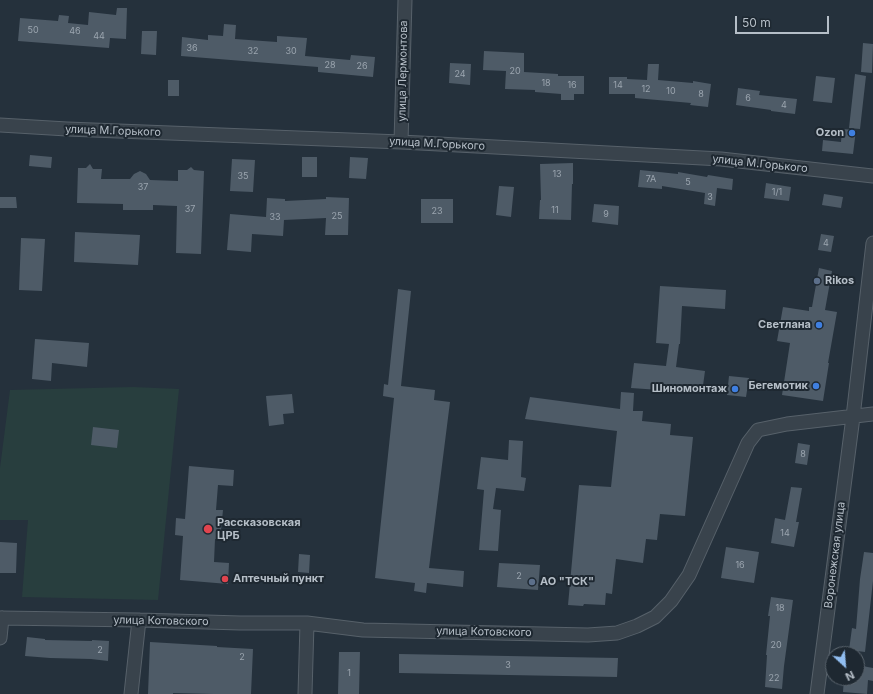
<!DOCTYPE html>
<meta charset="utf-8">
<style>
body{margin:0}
#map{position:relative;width:873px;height:694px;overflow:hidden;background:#25313c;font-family:Inter,sans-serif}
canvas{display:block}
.north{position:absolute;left:825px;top:646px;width:40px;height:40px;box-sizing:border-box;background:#1e2831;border:1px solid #5a646d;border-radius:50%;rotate:154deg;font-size:11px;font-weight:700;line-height:16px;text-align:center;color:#b5bec7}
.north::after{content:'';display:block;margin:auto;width:14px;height:18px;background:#91bef1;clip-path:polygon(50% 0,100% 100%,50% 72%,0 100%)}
.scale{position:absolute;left:735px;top:16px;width:94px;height:18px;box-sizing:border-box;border:2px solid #b5bec7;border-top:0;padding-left:5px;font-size:12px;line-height:14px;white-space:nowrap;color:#b5bec7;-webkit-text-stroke:3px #1e2831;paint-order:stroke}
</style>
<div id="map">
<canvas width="873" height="694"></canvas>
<div class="north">N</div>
<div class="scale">50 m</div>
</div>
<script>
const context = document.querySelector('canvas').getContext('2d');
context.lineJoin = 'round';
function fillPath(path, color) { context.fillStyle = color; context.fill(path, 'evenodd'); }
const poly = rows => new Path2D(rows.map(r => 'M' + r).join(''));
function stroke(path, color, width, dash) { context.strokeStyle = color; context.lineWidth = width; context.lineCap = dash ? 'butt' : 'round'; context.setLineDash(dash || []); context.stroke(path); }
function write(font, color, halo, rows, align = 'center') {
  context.font = font + ' Inter,sans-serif'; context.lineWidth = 4; context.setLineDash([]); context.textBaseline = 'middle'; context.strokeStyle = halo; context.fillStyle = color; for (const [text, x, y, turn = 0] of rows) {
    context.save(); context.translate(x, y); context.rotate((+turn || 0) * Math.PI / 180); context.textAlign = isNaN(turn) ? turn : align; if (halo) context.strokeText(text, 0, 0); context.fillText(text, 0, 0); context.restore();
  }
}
fillPath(poly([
 [133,387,179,389,158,600,22,597,28,520,0,520,0,468,10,390]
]), '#283e3e');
fillPath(poly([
 [117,8,127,8,126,39,110,38,109,48,18,41,20,18,58,21,59,15,69,16,68,23,88,25,89,12,116,15],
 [224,24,236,25,235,39,277,42,277,36,307,38,305,56,350,60,351,55,375,57,373,77,318,72,318,67,181,56,182,37,208,40,208,35,223,36],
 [142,31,157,31,156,55,141,54],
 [863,43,873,44,872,73,861,72],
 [484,51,524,53,524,72,558,74,558,76,584,76,584,94,574,94,574,100,561,100,561,94,535,92,535,90,505,89,506,71,483,70],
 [450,63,471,64,470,85,449,83],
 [648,64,659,64,658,80,693,83,693,81,711,84,708,107,690,105,691,103,635,98,635,94,609,94,609,77,627,77,627,79,647,80],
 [855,74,866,76,860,129,849,128],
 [816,76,835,78,832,103,813,101],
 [168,80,179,80,179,96,168,96],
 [738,88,760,91,759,95,797,99,795,114,771,111,771,110,736,105],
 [842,129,856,130,853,154,822,151,823,140,841,142],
 [30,155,52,157,51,168,29,166],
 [302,157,317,157,317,177,302,177],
 [350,157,368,158,366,179,349,178],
 [232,159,255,160,253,192,230,191],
 [573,163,573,184,572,184,571,220,539,219,540,200,541,200,540,164],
 [90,164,93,169,102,169,101,179,130,179,134,174,140,171,146,174,150,180,178,181,178,170,187,170,191,167,194,170,204,171,201,254,176,253,177,206,153,205,153,210,123,210,123,204,77,203,78,168,86,168],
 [640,170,678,174,678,172,707,177,708,175,733,179,732,190,717,188,715,206,704,204,705,193,662,186,662,189,638,187],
 [766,183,791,187,789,201,764,198],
 [499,186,514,187,511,217,496,215],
 [824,194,843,197,841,208,822,205],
 [0,197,16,197,17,208,0,208],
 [326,197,349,198,348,235,325,235,326,218,284,220,283,236,252,234,251,252,227,250,230,214,266,217,267,198,285,199,285,201,326,199],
 [421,199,453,199,453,223,421,223],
 [594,204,619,206,618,225,592,222],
 [75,232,140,235,138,265,74,262],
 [821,234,834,236,831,252,818,250],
 [21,238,45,239,42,291,19,290],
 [819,268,832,271,825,310,837,312,828,363,829,363,823,401,782,395,790,343,777,341,783,307,809,311,809,307,812,307],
 [660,286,726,290,725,309,682,306,680,344,679,344,676,367,705,371,702,393,674,389,674,391,631,388,634,363,666,366,669,344,656,343],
 [398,289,411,291,401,386,435,390,434,400,450,402,429,568,464,571,463,587,427,583,426,593,414,591,415,583,375,578,394,398,383,396,384,384,388,385],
 [35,339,89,343,87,367,52,363,51,381,32,379],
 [729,376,749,378,746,397,727,395],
 [621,392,634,393,633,411,643,411,642,421,671,424,670,435,693,437,685,516,660,514,657,540,646,539,643,563,616,559,612,594,606,593,605,605,584,604,583,606,568,605,579,485,611,487,617,431,525,419,530,397,620,409],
 [292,394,294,413,283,414,284,424,269,426,266,396],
 [93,427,119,430,117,448,91,445],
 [509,440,523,441,521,477,526,478,524,491,496,488,493,509,501,510,498,551,479,550,484,490,477,489,481,457,508,460],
 [798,443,810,445,807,465,795,463],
 [189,466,234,470,233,486,218,485,216,510,223,510,220,540,215,539,214,562,229,563,228,584,180,580,183,536,175,535,176,518,185,519],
 [791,487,802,488,796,522,799,522,794,547,771,543,775,518,785,520],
 [0,542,17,543,16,573,0,573],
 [726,547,759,552,754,583,721,578],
 [864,552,873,553,873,581,865,652,849,650,852,628,856,629,860,579],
 [299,554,310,555,309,573,298,572],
 [499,563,540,565,538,590,497,587],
 [771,597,793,600,784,666,782,689,765,687,767,655,766,655,770,616,768,616],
 [27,637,45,639,45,640,92,641,92,640,109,641,108,661,91,659,50,658,25,656],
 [150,642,217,646,217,647,253,649,251,694,213,694,173,693,173,694,148,694],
 [339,652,360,652,359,694,338,694],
 [399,654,618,658,617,677,399,673],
 [857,665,873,668,873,681,868,680,867,694,843,692,844,678,857,678]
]), '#4e5b67');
const minor = poly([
 [0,125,67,129,401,142,721,159,873,176],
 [401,142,405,0],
 [0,618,139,620,240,623,307,623,363,630,588,635,617,633,637,626,655,617,671,601,689,575,748,443,758,430,787,424,873,414],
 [0,638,2,618],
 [131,694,139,620],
 [305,694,307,623],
 [817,694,853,417,873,243]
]);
stroke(minor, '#57616a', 15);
stroke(minor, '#39434c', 13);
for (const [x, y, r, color] of [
 [852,133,4,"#3f7fe0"],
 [817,281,4,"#5c6f8a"],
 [819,325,4,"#3f7fe0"],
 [816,386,4,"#3f7fe0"],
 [735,389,4,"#3f7fe0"],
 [208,529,5,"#e0444e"],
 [225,579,4,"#e0444e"],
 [532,582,4,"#5c6f8a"]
]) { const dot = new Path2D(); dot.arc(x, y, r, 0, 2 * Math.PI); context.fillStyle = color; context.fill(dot); stroke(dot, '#1e2831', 1.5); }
write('9px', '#9ba5af', null, [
 ["50",33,30],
 ["46",75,31],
 ["44",99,36],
 ["36",192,48],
 ["32",253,51],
 ["30",291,51],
 ["28",330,65],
 ["26",362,66],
 ["20",515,71],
 ["24",460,74],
 ["18",546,83],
 ["16",572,85],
 ["14",618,85],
 ["12",646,89],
 ["10",671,91],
 ["8",701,94],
 ["6",748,98],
 ["4",784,105],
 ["13",557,174],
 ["35",243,176],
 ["7А",651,179],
 ["5",688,182],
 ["37",143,187],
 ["1/1",777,192],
 ["3",710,197],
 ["37",190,209],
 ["11",555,210],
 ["23",437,211],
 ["9",606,214],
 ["25",337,216],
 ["33",275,217],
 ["4",826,243],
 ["8",803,454],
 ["14",785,533],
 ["16",740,565],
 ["2",519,576],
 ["18",780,608],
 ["20",776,645],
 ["2",100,650],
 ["2",242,657],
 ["3",508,665],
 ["1",349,673],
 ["22",774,678]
]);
write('11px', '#b5bec7', '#1e2831', [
 ["улица Лермонтова",403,71,-89],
 ["улица М.Горького",113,131,2],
 ["улица М.Горького",437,144,3],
 ["улица М.Горького",760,164,6],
 ["Воронежская улица",835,555,-83],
 ["улица Котовского",161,621,1],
 ["улица Котовского",484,632,1]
]);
write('bold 11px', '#b5bec7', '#1e2831', [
 ["Ozon",844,133],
 ["Rikos",825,281,"left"],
 ["Светлана",811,325],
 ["Бегемотик",808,386],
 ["Шиномонтаж",727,389],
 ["Рассказовская",217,523,"left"],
 ["ЦРБ",217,536,"left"],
 ["Аптечный пункт",233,579,"left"],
 ["АО \"ТСК\"",540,582,"left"]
], 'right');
</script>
